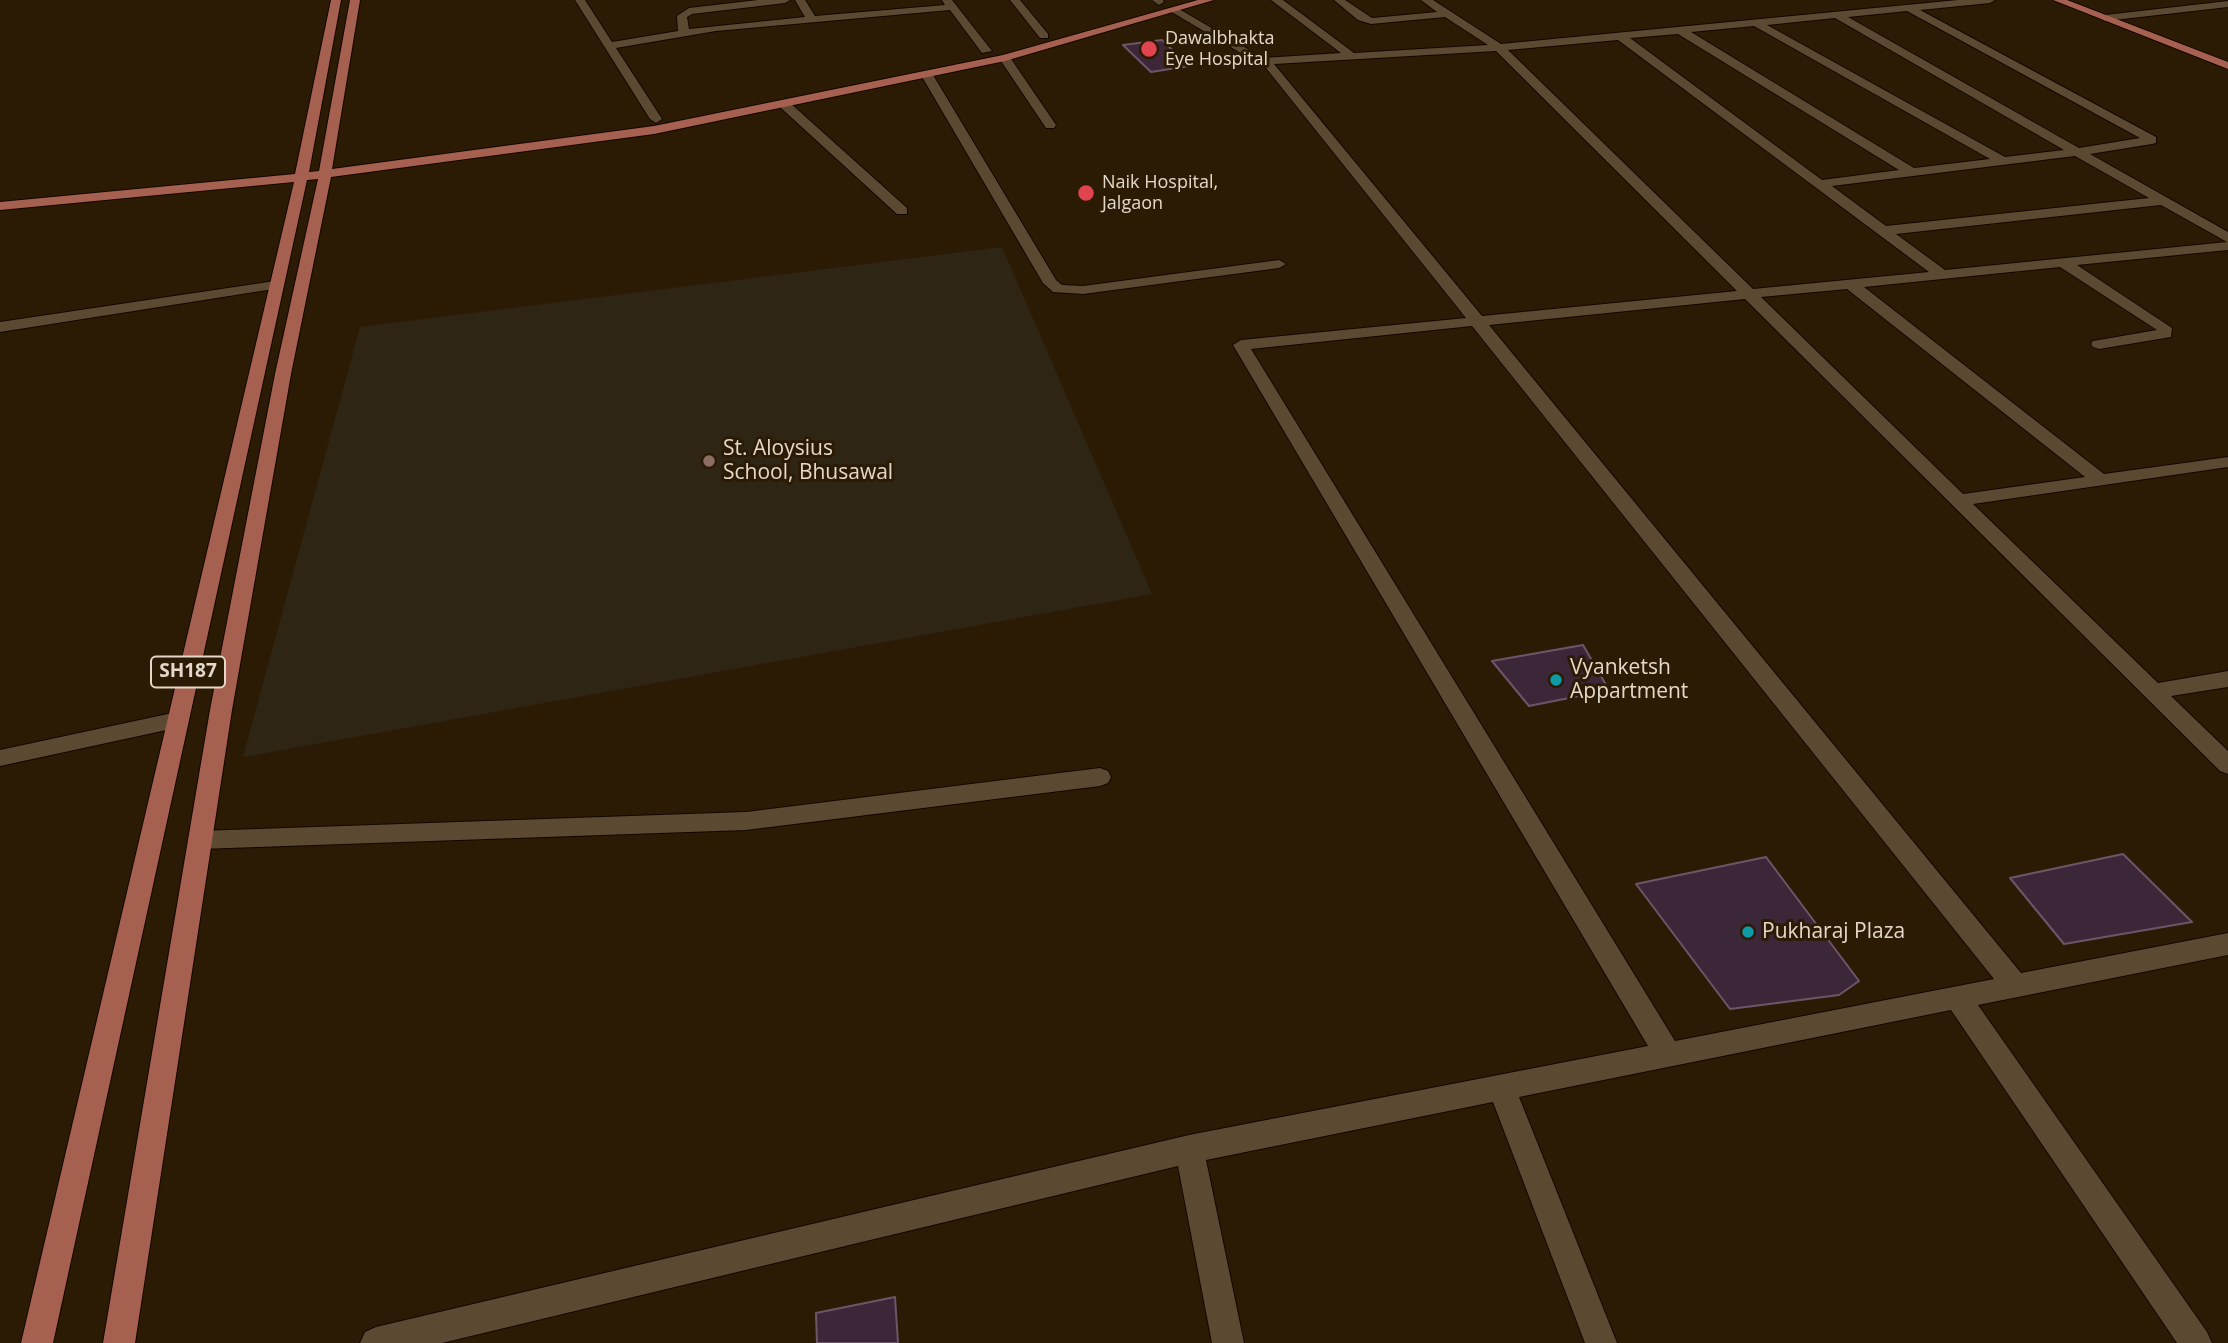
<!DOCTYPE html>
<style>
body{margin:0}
canvas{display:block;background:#2c1b04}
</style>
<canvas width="2228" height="1343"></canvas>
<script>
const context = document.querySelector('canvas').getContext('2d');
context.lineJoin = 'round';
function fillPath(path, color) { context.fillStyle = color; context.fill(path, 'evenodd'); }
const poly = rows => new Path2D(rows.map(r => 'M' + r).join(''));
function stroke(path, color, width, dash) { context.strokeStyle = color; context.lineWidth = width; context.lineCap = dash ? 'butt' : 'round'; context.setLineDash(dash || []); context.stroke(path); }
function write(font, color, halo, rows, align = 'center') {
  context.font = font + ' "Open Sans",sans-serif'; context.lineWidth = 6; context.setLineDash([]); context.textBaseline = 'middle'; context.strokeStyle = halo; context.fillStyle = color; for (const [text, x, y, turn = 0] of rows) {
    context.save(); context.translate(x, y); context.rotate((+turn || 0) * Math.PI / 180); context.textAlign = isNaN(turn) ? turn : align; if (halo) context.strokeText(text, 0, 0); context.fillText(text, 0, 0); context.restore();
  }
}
fillPath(poly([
 [1002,247,1152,594,243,757,360,327]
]), '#2e2515');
const building = poly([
 [1162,40,1189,66,1151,72,1123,45,1162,40],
 [1583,645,1609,690,1529,706,1492,661,1583,645],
 [2123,854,2192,922,2064,944,2010,878,2123,854],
 [1766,857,1859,981,1839,995,1730,1009,1636,884,1766,857],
 [895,1297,898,1343,817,1343,816,1313,895,1297]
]);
fillPath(building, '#3c2739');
stroke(building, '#6d5569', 2);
const minor = poly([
 [575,0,585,0,612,42,678,31,677,16,689,8,758,0,790,0,785,3,692,14,687,17,689,29,805,17,795,0,805,0,815,16,945,5,942,0,952,0,992,51,982,53,950,10,716,31,616,48,662,119,656,123,650,119,575,0],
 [1010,0,1020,0,1048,34,1048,38,1040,38,1010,0],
 [1152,0,1163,0,1164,2,1159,5,1152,0],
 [1271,0,1283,0,1354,53,1488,45,1445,17,1371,24,1358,20,1334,0,1345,0,1372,18,1437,12,1421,0,1433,0,1501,44,1958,0,1995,0,1990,3,1920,10,2156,137,2156,143,2152,144,2090,154,2228,232,2228,250,2077,265,2172,328,2171,337,2099,349,2093,347,2091,344,2093,341,2157,330,2060,267,1864,287,2104,474,2228,457,2228,467,1973,504,2158,683,2228,671,2228,687,2171,696,2228,751,2228,774,2220,771,1745,299,1489,325,2021,973,2228,933,2228,955,1978,1005,2207,1332,2212,1343,2177,1343,1951,1010,1519,1097,1617,1343,1585,1343,1493,1102,1206,1160,1244,1343,1212,1343,1178,1166,442,1343,360,1343,365,1332,376,1327,1189,1135,1648,1046,1233,345,1241,340,1466,318,1266,68,1170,11,1179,9,1263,58,1341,53,1271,0],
 [1907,11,2140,138,2079,148,1848,17,1907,11],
 [1835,18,2064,150,2005,157,1767,25,1835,18],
 [1754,26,1990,159,1914,168,1691,32,1754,26],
 [1678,34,1899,170,1822,180,1630,38,1678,34],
 [1618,40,1878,234,1929,272,1753,289,1508,50,1618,40],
 [1496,51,1737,291,1482,316,1274,64,1496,51],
 [2075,156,2149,198,1886,226,1832,186,2075,156],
 [2161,205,2227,242,1945,270,1896,234,2161,205],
 [1847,289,2085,477,1963,494,1761,297,1847,289],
 [1472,326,1994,979,1675,1041,1251,349,1472,326],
 [2228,1,2228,7,2105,21,2100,18,2105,15,2228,1],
 [1001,56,1009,56,1056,125,1054,128,1046,128,999,58,1001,56],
 [927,72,933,75,1056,280,1062,285,1083,286,1279,260,1286,264,1279,268,1083,294,1053,292,1043,283,921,75,927,72],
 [781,102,789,102,907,208,907,214,897,214,781,108,781,102],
 [275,281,282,285,280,288,0,332,0,322,275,281],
 [177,712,185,714,188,720,185,726,0,766,0,750,177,712],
 [1100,768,1108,771,1111,777,1108,783,1100,786,746,830,200,849,192,847,188,840,192,833,200,831,746,812,1100,768]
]);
const major = poly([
 [331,0,341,0,309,172,319,171,350,0,360,0,332,169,654,126,1003,55,1198,0,1214,0,1005,61,654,134,331,177,291,374,232,710,135,1343,103,1343,210,710,275,374,318,179,307,180,53,1343,21,1343,294,182,0,210,0,202,295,174,331,0],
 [2053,0,2067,0,2228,62,2228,69,2053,0]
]);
stroke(minor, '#140500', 2);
stroke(major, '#140500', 2);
fillPath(minor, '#5c4931');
fillPath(major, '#a66050');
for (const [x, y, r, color] of [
 [1149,49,9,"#e0444e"],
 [1086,193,9,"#e0444e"],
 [709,461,7,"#8d6e63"],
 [1556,680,7,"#0f9aa8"],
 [1748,932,7,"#0f9aa8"]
]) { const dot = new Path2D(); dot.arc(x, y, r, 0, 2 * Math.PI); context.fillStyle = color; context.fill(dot); stroke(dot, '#2c1b04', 2.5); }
write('18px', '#e4d8ca', '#2c1b04', [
 ["Dawalbhakta",1165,39],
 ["Eye Hospital",1165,60],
 ["Naik Hospital,",1102,183],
 ["Jalgaon",1102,204]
], 'left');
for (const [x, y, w] of [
 [188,672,74]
]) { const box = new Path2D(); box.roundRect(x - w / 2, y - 15.5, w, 31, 5); context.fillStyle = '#2c1b04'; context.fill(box); stroke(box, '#e4d8ca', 2); }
write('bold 19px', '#e4d8ca', null, [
 ["SH187",188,672]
]);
write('21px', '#e4d8ca', '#2c1b04', [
 ["St. Aloysius",723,449],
 ["School, Bhusawal",723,473],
 ["Vyanketsh",1570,668],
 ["Appartment",1570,692],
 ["Pukharaj Plaza",1762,932]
], 'left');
</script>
